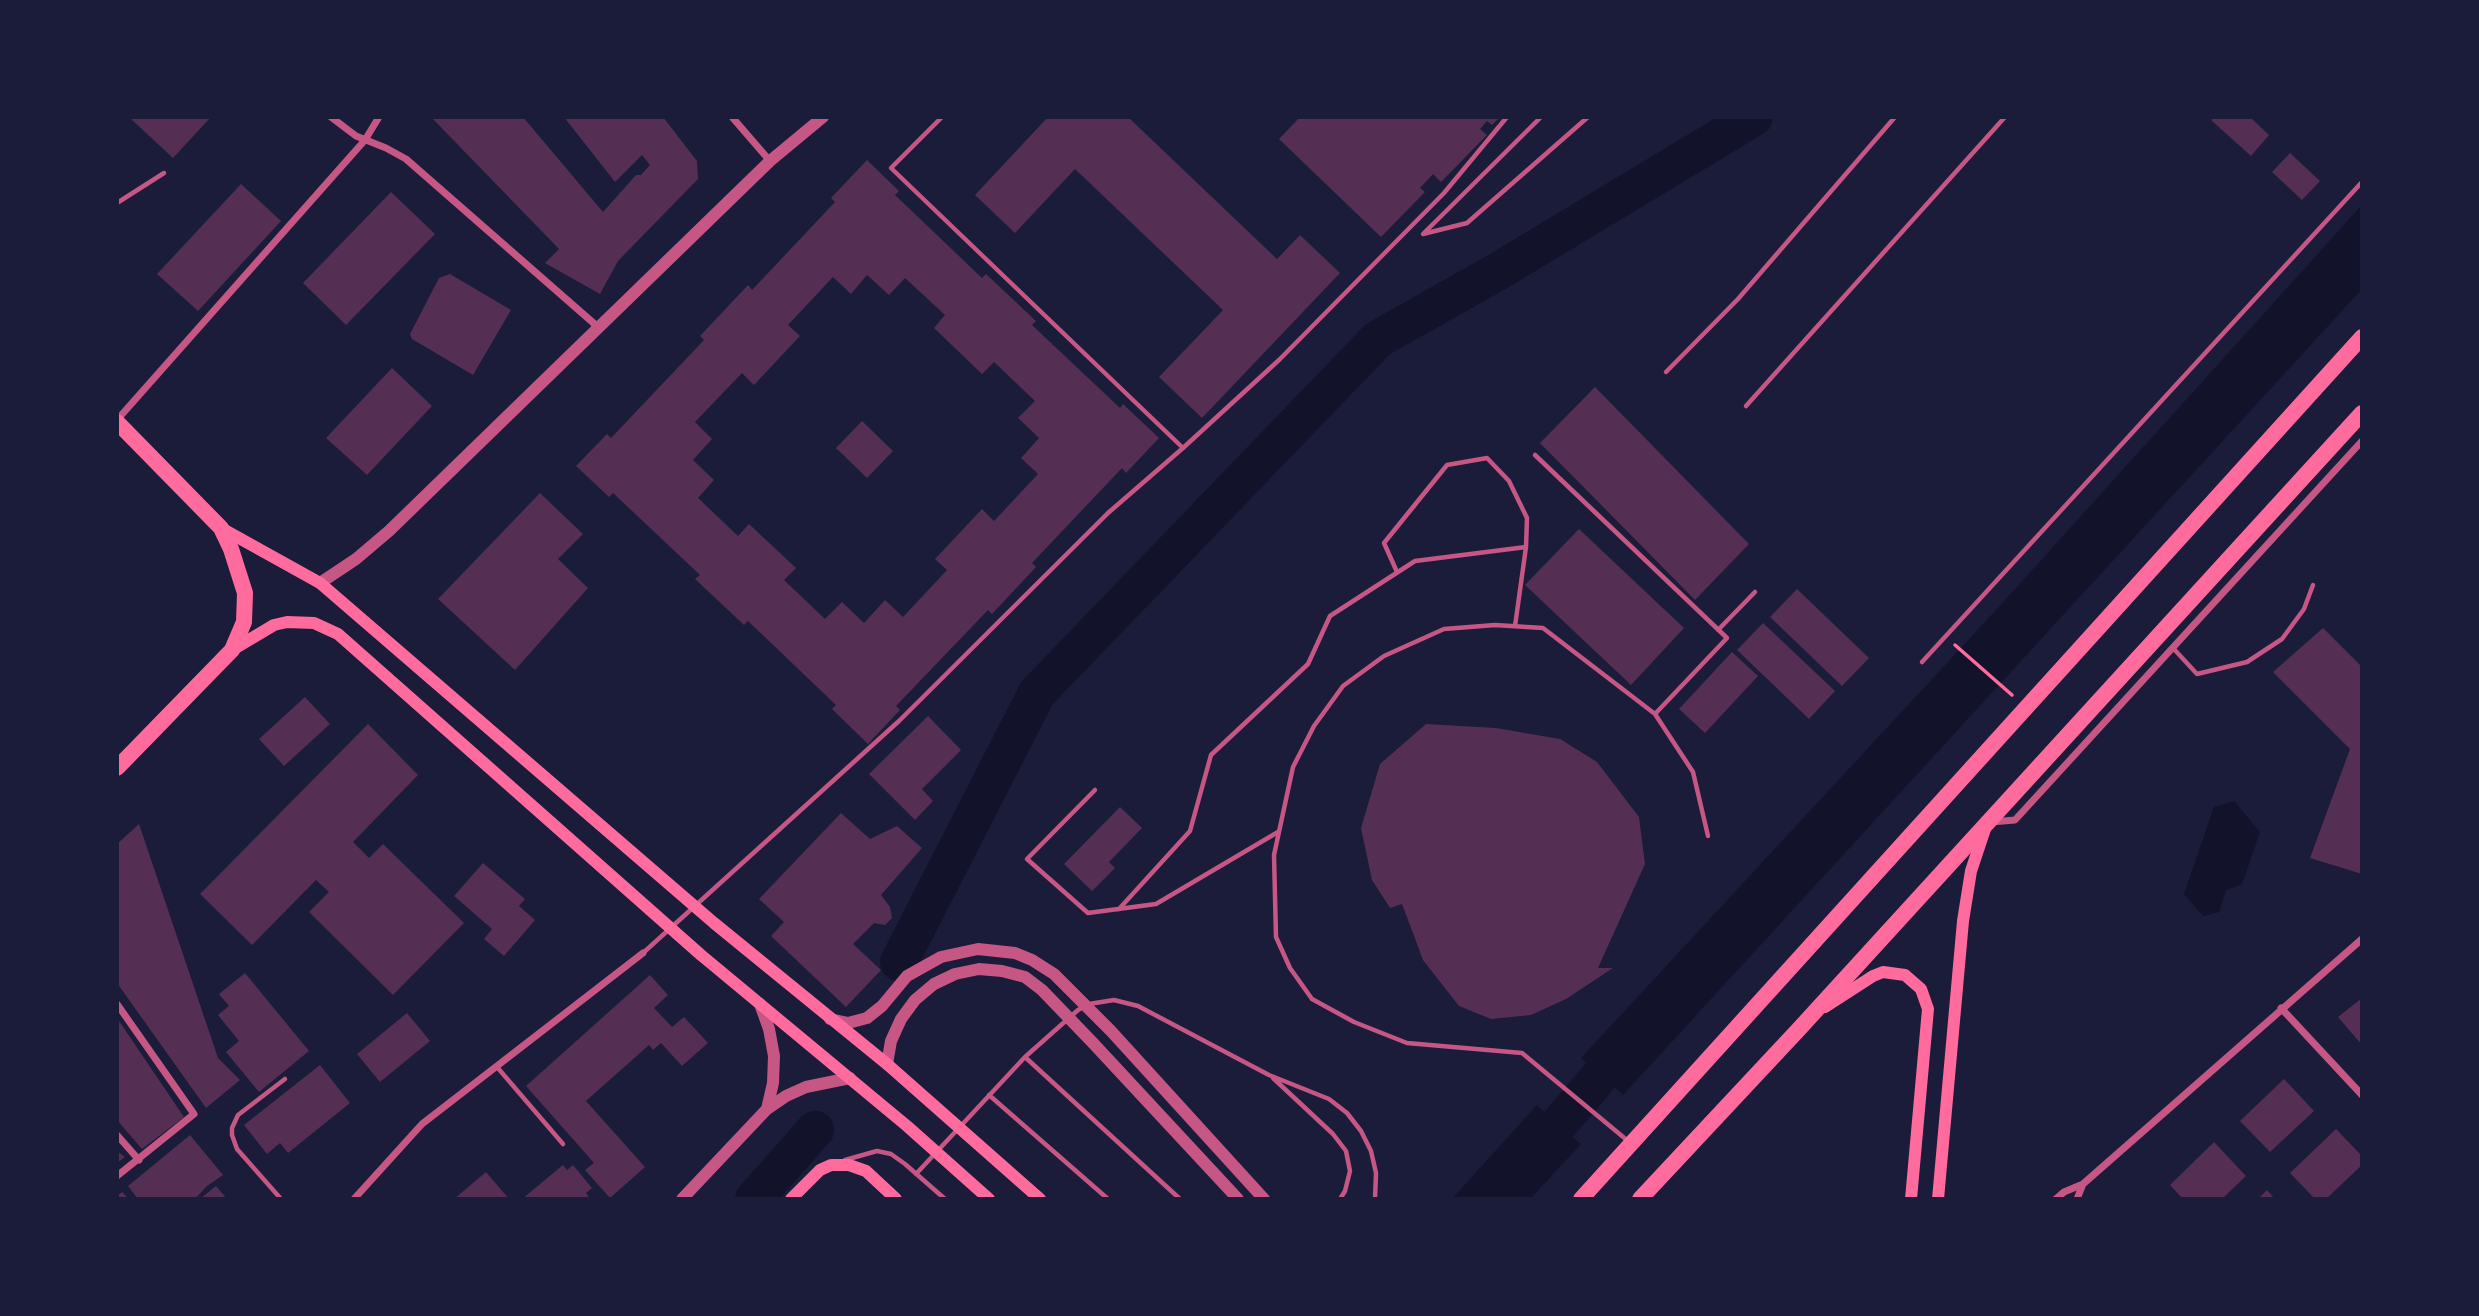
<!DOCTYPE html>
<style>
body{margin:0}
#map{position:relative;width:2479px;height:1316px;overflow:hidden;background:#1b1b3a;font-family:"Archivo Narrow",sans-serif}
canvas{display:block}
.frame{position:absolute;inset:0;border:119px solid #1b1b3a;pointer-events:none}
</style>
<div id="map">
<canvas width="2479" height="1316"></canvas>
<div class="frame"></div>
</div>
<script>
const context = document.querySelector('canvas').getContext('2d');
context.lineJoin = 'round';
function fillPath(path, color) { context.fillStyle = color; context.fill(path, 'evenodd'); }
const poly = rows => new Path2D(rows.map(r => 'M' + r).join(''));
function stroke(path, color, width, dash) { context.strokeStyle = color; context.lineWidth = width; context.lineCap = dash ? 'butt' : 'round'; context.setLineDash(dash || []); context.stroke(path); }
fillPath(poly([
 [2362,205,2362,289,1623,1095,1600,1077,1581,1058,1997,609],
 [2234,801,2260,832,2242,884,2226,890,2219,912,2203,916,2184,894,2214,807],
 [1537,1105,1581,1144,1530,1199,1452,1199]
]), '#12122b');
fillPath(poly([
 [1581,1058,1623,1095,1621,1097,1579,1060],
 [1539,1103,1583,1141,1581,1144,1537,1105]
]), '#1b1b3a');
stroke(poly([
 [899,962,1037,693,1378,339,1497,272,1754,117],
 [754,1199,815,1130],
 [1495,1199,1634,1036]
]), '#12122b', 38);
fillPath(poly([
 [132,117,211,117,173,158,131,119],
 [431,117,523,117,603,212,636,175,641,175,650,165,642,155,615,182,564,117,663,117,697,161,698,179,618,261,600,294,545,263,559,249],
 [1048,117,1128,117,1277,259,1300,235,1340,273,1202,418,1159,377,1223,310,1075,169,1015,233,975,195],
 [1300,117,1500,117,1492,125,1487,121,1480,129,1487,135,1441,182,1433,174,1420,188,1425,192,1381,237,1279,139],
 [2214,117,2250,117,2269,135,2251,156,2211,120],
 [2290,153,2320,181,2302,200,2272,172],
 [867,160,899,191,895,195,982,278,986,274,1036,321,1032,325,1120,408,1123,404,1159,438,1126,473,1122,468,1032,563,1036,567,992,614,988,610,896,706,900,710,868,744,832,709,836,705,748,621,744,625,695,579,700,575,613,493,609,497,576,466,607,434,611,438,704,340,700,336,748,285,752,290,835,202,831,198],
 [867,275,889,295,905,278,945,315,934,328,982,374,994,362,1035,401,1018,418,1039,438,1021,458,1038,474,994,521,982,509,935,559,947,570,903,617,885,600,864,623,842,602,825,619,784,580,796,568,749,524,738,536,698,498,714,480,693,460,712,439,695,422,742,373,754,385,800,336,788,325,833,277,851,294],
 [241,184,281,221,198,311,157,274],
 [391,192,435,234,346,325,303,283],
 [450,274,511,310,473,375,412,339,410,334,439,278],
 [392,368,432,406,367,475,326,438],
 [1595,387,1749,544,1695,600,1540,443],
 [862,421,893,451,867,478,836,448],
 [540,493,583,534,558,559,588,588,515,670,438,599],
 [1579,529,1684,628,1631,685,1525,585],
 [1797,589,1869,658,1842,686,1770,617],
 [1763,623,1835,691,1809,719,1737,650],
 [2323,628,2362,667,2362,874,2310,858,2350,749,2273,672],
 [1732,652,1758,676,1705,733,1679,709],
 [305,697,330,724,284,766,259,739],
 [928,716,961,750,922,789,933,801,915,820,869,774],
 [368,724,418,775,353,842,369,858,383,844,464,923,393,995,309,912,329,892,316,880,252,945,200,894],
 [1426,724,1496,728,1560,739,1597,762,1639,817,1645,864,1598,968,1613,968,1566,999,1531,1015,1491,1019,1459,1006,1423,960,1402,904,1390,908,1372,880,1361,828,1380,764],
 [1120,807,1142,828,1109,862,1115,868,1092,891,1064,864],
 [841,813,870,839,897,826,922,848,881,895,890,907,892,918,885,925,874,923,853,944,881,970,846,1007,771,936,784,922,759,899],
 [139,824,218,1058,240,1080,206,1108,117,983,117,844],
 [483,863,525,899,519,906,535,920,504,956,484,939,492,929,454,896],
 [245,973,309,1051,259,1092,226,1052,239,1041,218,1015,229,1006,219,994],
 [650,975,668,995,654,1008,672,1027,684,1017,708,1043,682,1066,661,1043,653,1050,649,1045,586,1101,645,1167,610,1198,585,1170,594,1163,526,1086],
 [2362,998,2362,1045,2338,1017],
 [407,1013,430,1041,380,1082,357,1054],
 [117,1018,184,1117,142,1149,117,1120],
 [320,1065,350,1103,288,1153,280,1143,267,1154,244,1125],
 [2284,1079,2314,1111,2270,1152,2240,1121],
 [2336,1129,2362,1156,2362,1165,2326,1199,2315,1199,2290,1173],
 [190,1135,223,1175,207,1186,195,1199,138,1199,128,1186],
 [2214,1142,2246,1176,2222,1199,2183,1199,2170,1185],
 [117,1151,125,1157,117,1163],
 [563,1165,567,1170,573,1165,592,1188,586,1193,589,1197,588,1199,522,1199],
 [486,1172,509,1199,454,1199],
 [216,1186,227,1199,200,1199],
 [2267,1190,2275,1199,2258,1199],
 [122,1192,129,1199,117,1199,117,1196]
]), '#542f53');
stroke(poly([
 [1955,645,2012,695]
]), '#ff6b9d', 3.5);
stroke(poly([
 [942,117,891,168,1183,448],
 [1541,117,1423,234,1467,223,1588,117],
 [117,203,164,173],
 [1666,372,1738,299,1895,117],
 [1746,406,2005,117],
 [1535,455,1727,638,1655,714],
 [1397,572,1384,543,1447,465,1487,458,1509,481,1527,518,1526,547],
 [1718,630,1755,592],
 [2173,648,2197,674,2247,662,2282,639,2304,609,2313,585],
 [1922,662,2362,182],
 [1095,790,1027,859,1088,913,1156,904,1278,832],
 [1119,909,1190,831,1211,755,1308,664,1330,616,1415,561,1526,547,1515,626],
 [643,953,899,721,1108,513,1183,448,1279,360,1444,193,1507,117],
 [1025,1057,1180,1199],
 [497,1067,563,1144],
 [1273,1078,1333,1134,1346,1151,1350,1171,1345,1191,1340,1199],
 [989,1095,1108,1199],
 [1628,1141,1522,1053,1407,1043,1354,1022,1312,999,1290,968,1276,937,1274,855,1293,767,1314,726,1343,686,1384,656,1444,629,1495,625,1543,628,1655,714,1693,772,1708,836],
 [845,1160,877,1151,891,1154,905,1164,945,1199],
 [916,1174,1025,1057,1078,1010,1089,1004,1114,1000,1138,1006,1269,1075,1329,1099,1347,1113,1361,1131,1371,1151,1376,1173,1375,1199],
 [281,1199,237,1149,232,1135,232,1128,238,1115,285,1079]
]), '#c65784', 4.5);
stroke(poly([
 [331,117,356,136,386,148,406,159,598,327],
 [732,117,770,161],
 [117,420,365,140,379,117],
 [1991,822,2015,820,2362,441],
 [117,1004,194,1114,117,1176],
 [2281,1008,2362,1095],
 [117,1135,139,1160],
 [354,1199,422,1124,643,953],
 [2056,1199,2064,1192,2083,1184],
 [2077,1199,2083,1184,2362,939]
]), '#c65784', 7);
stroke(poly([
 [320,583,356,559,389,531,770,161,823,117],
 [760,1004,769,1029,774,1056,773,1083,767,1109],
 [830,1019,848,1023,867,1018,882,1006,907,976,941,957,978,949,1015,953,1032,960,1054,974,1111,1031,1264,1199],
 [887,1064,891,1041,901,1019,915,1000,934,984,955,974,979,969,1002,971,1025,977,1042,990,1093,1043,1238,1199],
 [682,1199,767,1109,786,1096,806,1087,850,1078]
]), '#c65784', 12);
stroke(poly([
 [221,528,320,583,714,923,887,1064,1040,1199],
 [232,650,274,625,287,622,314,623,338,634,701,955,907,1126,989,1199],
 [1825,1007,1873,976,1883,972,1905,975,1921,989,1928,1009,1911,1199],
 [791,1199,820,1170,831,1165,849,1165,866,1171,896,1199],
 [1938,1199,1963,921,1971,871,1985,829]
]), '#ff6b9d', 12);
stroke(poly([
 [117,422,221,528,231,549,245,593,244,622,232,650,117,768],
 [1581,1199,2362,337],
 [1640,1199,1799,1029,2362,413]
]), '#ff6b9d', 16);
</script>
